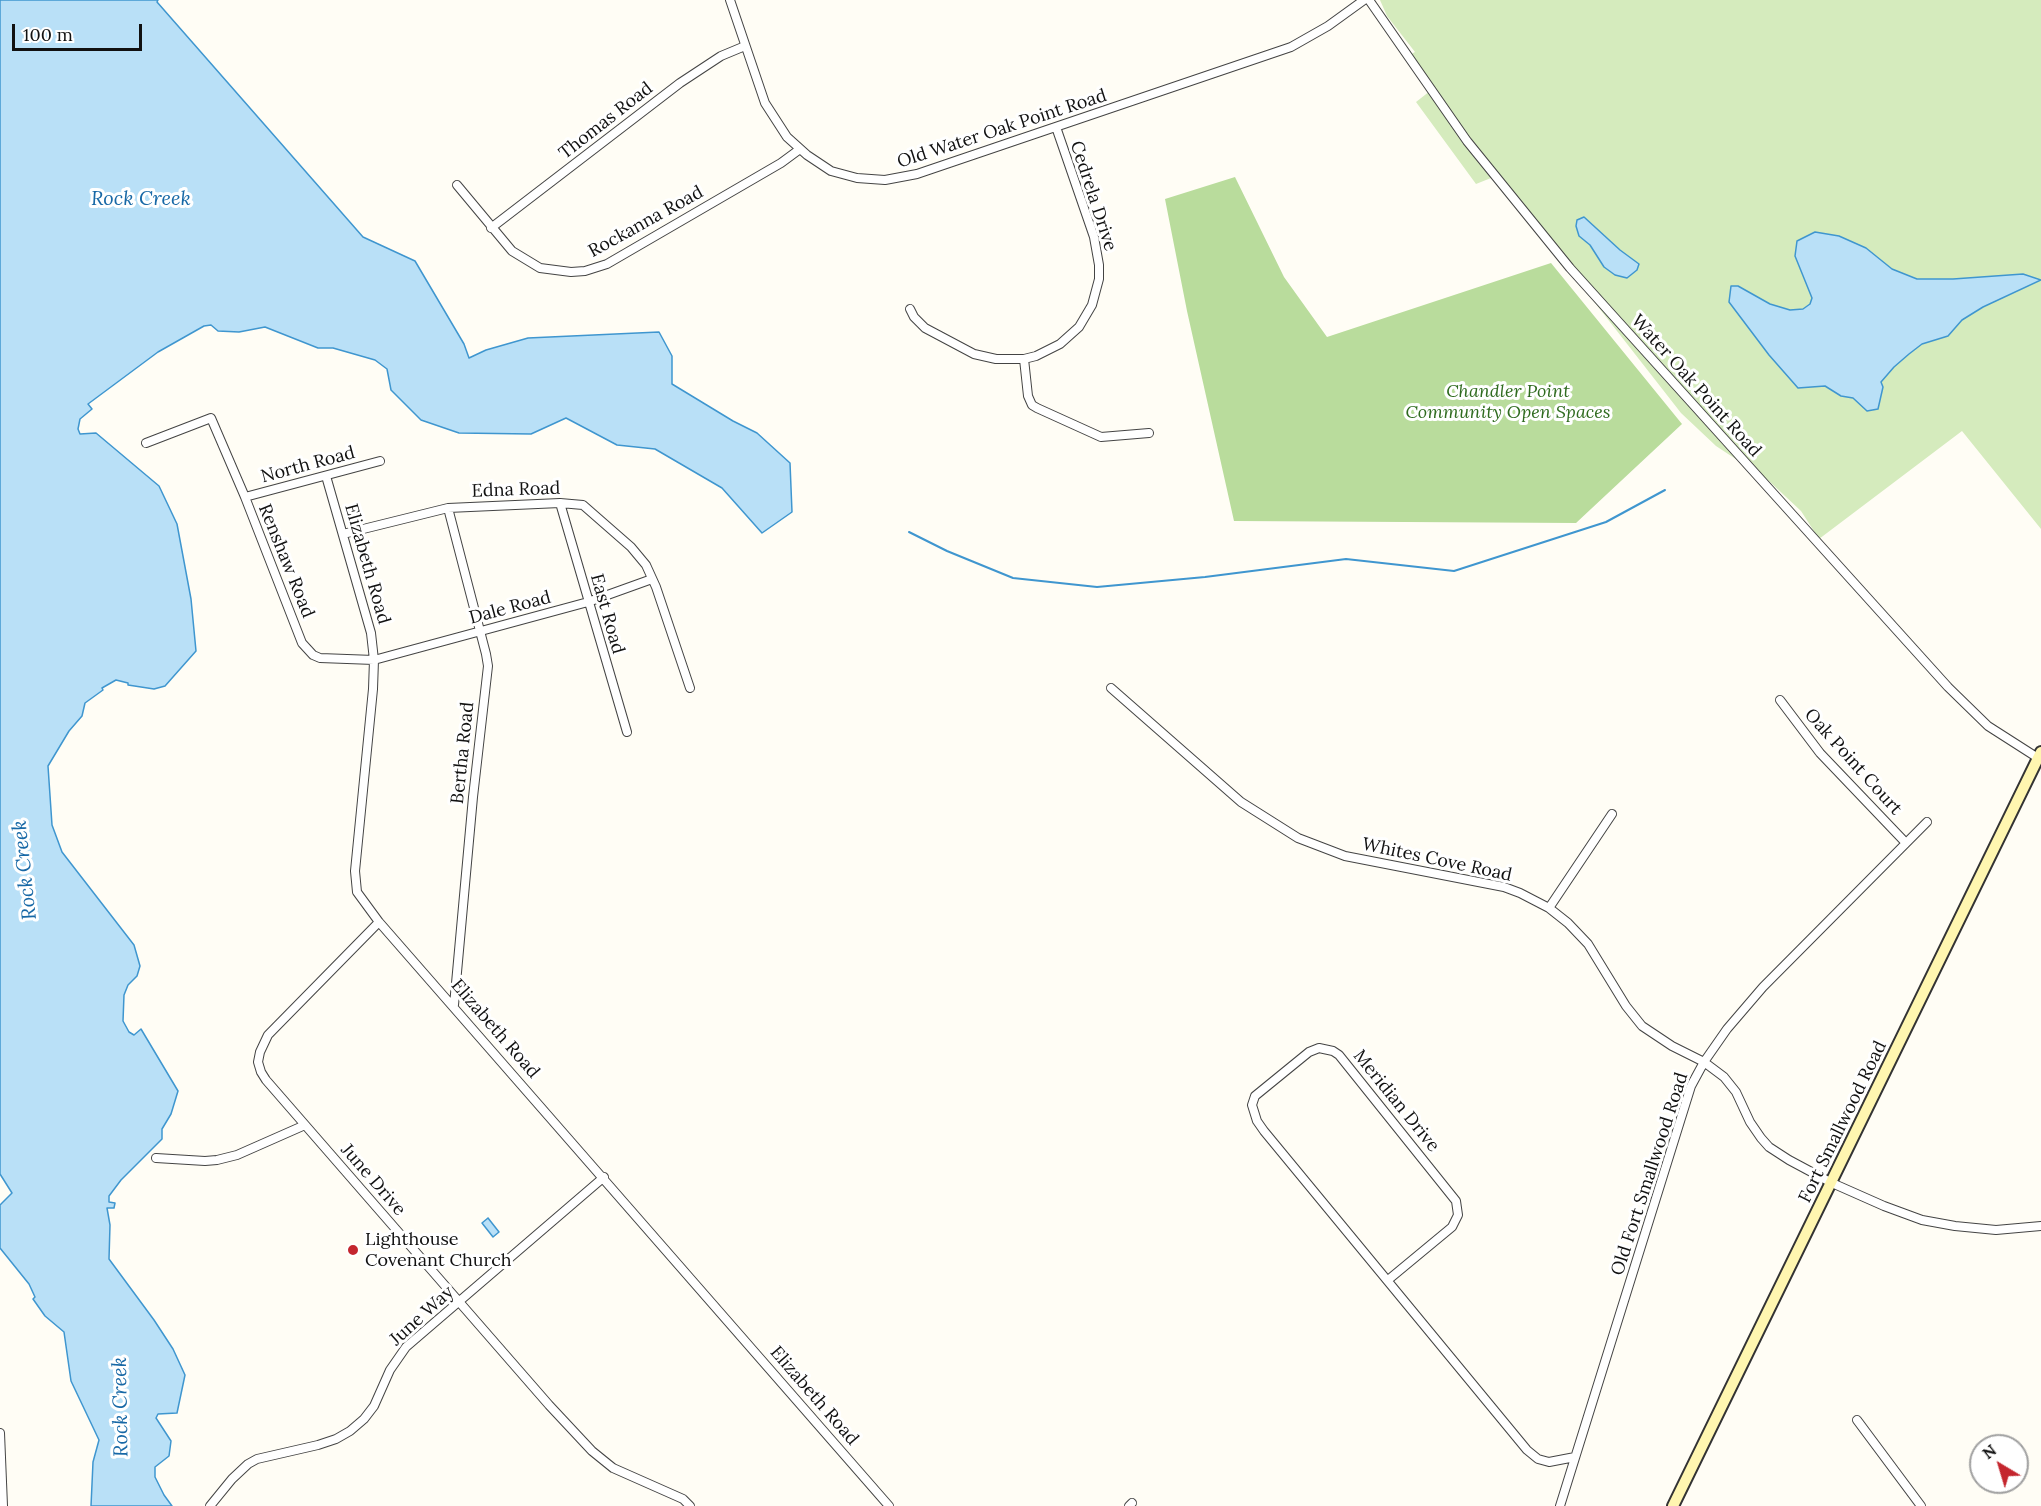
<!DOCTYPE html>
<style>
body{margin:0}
#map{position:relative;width:2041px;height:1506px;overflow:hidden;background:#fffdf5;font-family:Lora,serif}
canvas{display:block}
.north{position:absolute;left:1969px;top:1434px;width:60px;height:60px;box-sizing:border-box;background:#fff;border:2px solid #a0a0a0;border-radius:50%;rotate:322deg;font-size:16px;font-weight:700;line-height:24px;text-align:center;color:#111}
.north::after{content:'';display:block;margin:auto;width:21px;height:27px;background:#c4262e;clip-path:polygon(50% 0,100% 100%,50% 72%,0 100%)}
.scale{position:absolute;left:12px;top:24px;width:130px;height:27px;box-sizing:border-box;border:3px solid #111;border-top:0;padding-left:8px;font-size:18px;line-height:21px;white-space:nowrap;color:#111;-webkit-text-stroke:4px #fff;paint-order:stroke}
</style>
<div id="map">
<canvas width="2041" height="1506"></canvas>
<div class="north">N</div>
<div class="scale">100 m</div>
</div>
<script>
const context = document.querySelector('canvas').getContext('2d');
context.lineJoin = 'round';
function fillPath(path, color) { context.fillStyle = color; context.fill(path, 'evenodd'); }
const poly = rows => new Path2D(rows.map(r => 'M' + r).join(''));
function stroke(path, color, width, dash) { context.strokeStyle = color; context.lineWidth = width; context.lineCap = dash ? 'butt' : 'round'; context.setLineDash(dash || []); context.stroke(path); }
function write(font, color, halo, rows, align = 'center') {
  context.font = font + ' Lora,serif'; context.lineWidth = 6; context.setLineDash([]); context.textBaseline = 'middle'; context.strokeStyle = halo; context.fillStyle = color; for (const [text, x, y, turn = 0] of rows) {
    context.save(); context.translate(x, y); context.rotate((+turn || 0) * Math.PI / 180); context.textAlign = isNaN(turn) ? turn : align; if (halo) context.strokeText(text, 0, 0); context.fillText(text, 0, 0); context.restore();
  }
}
fillPath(poly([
 [1380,0,2041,0,2041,529,1962,431,1819,539,1801,511,1769,481,1716,446,1681,413,1496,176,1476,184,1416,102,1430,91,1408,56,1415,52,1387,16]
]), '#d5ebbd');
fillPath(poly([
 [1235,177,1284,277,1327,337,1551,263,1682,424,1576,523,1234,521,1187,311,1165,199]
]), '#b9dc9c');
const water = poly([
 [0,0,158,0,157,2,363,237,415,261,464,344,469,358,486,350,528,338,659,332,672,356,672,384,733,421,757,433,790,463,792,512,762,533,722,488,655,449,617,445,566,418,531,434,459,433,421,420,391,390,387,369,375,360,333,348,318,348,265,327,239,332,218,331,211,325,204,326,158,352,88,404,92,409,80,419,78,429,80,434,96,433,159,486,177,524,191,599,196,651,165,686,154,689,128,685,128,683,116,680,102,688,103,690,85,703,82,716,69,731,48,766,52,825,62,852,134,945,140,966,137,976,128,985,124,995,123,1021,129,1032,134,1035,141,1029,178,1091,171,1114,162,1129,162,1139,121,1180,109,1196,109,1202,115,1203,114,1208,107,1208,110,1225,109,1259,154,1320,173,1349,185,1375,177,1413,158,1414,156,1418,171,1441,169,1456,155,1467,155,1477,164,1495,172,1506,91,1506,93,1462,99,1440,71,1381,64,1332,45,1316,33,1299,35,1297,29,1284,0,1248,0,1205,12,1193,0,1174,0,0],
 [1584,217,1620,250,1639,264,1637,270,1627,278,1615,275,1604,267,1590,245,1579,236,1576,226,1577,220,1584,217],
 [1815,232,1839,236,1866,248,1892,269,1917,279,1953,279,2023,274,2041,280,1983,307,1962,320,1948,336,1922,344,1909,354,1894,367,1881,382,1883,387,1878,409,1867,411,1853,398,1841,396,1825,386,1798,388,1769,355,1729,302,1731,286,1738,286,1770,304,1790,310,1803,309,1810,304,1812,298,1795,256,1797,241,1815,232],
 [488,1218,499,1232,493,1237,482,1223,488,1218]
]);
fillPath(water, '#b9e0f7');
stroke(water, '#3f96cf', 1.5);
stroke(poly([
 [909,532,947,551,1013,578,1097,587,1205,577,1346,559,1454,571,1606,522,1665,490]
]), '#3f96cf', 2);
const minor = poly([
 [730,0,765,103,787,137,807,155,831,171,857,178,885,180,917,174,1291,47,1328,26,1364,0],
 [1369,0,1467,141,1570,268,1948,687,1988,726,2038,758],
 [457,185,512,251,540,268,571,272,585,271,607,264,781,163,800,149],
 [491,228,680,83,721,56,745,46],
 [910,309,914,317,925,328,974,354,996,359,1024,359,1036,356,1060,344,1079,327,1092,305,1099,279,1099,265,1094,237,1056,127],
 [1024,359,1028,396,1032,405,1037,408,1101,437,1149,433],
 [146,443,211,418,245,497,302,643,313,655,320,658,374,660,588,602,652,579],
 [326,476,371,633,374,660,373,689,355,871,357,892,379,922,889,1506],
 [245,497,380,461],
 [560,503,627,732],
 [448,508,486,654,488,666,473,797,454,1005],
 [343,534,448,508,560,503,583,505,631,547,646,565,656,587,690,688],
 [1111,688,1241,802,1298,838,1345,856,1504,887,1520,893,1549,908,1568,923,1588,944,1626,1006,1642,1026,1672,1046,1704,1062,1724,1077,1736,1092,1750,1122,1761,1138,1769,1147,1789,1160,1832,1183,1884,1206,1922,1220,1955,1226,1996,1230,2041,1226],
 [1780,700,1820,753,1905,842],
 [1549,908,1612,814],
 [379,922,268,1035,260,1052,258,1062,261,1072,266,1080,373,1203,549,1405,592,1451,613,1468,683,1499,690,1506],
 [156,1158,205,1161,217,1160,237,1155,305,1125],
 [1388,1280,1452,1227,1458,1215,1456,1201,1339,1055,1333,1051,1319,1048,1309,1052,1255,1096,1252,1105,1257,1121,1264,1131,1527,1450,1538,1459,1549,1462,1575,1457],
 [1857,1420,1921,1506],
 [0,1433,3,1506],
 [210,1506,232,1479,248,1464,257,1459,318,1445,336,1439,350,1431,364,1419,374,1406,390,1370,406,1347,604,1177],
 [1129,1506,1132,1503],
 [1560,1506,1691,1086,1704,1062,1727,1029,1763,987,1927,822]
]);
const secondary = poly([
 [1673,1506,2041,752]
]);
stroke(minor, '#444', 10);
stroke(secondary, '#333', 14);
stroke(minor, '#fff', 8);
stroke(secondary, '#fff6b0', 10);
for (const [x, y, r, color] of [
 [353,1250,6,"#c4262e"]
]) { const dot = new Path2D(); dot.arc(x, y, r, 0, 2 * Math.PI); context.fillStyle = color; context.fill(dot); stroke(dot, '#fff', 2); }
write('18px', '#111', '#fff', [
 ["Thomas Road",606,121,-38],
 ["Old Water Oak Point Road",1002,129,-18],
 ["Cedrela Drive",1093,196,72],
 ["Rockanna Road",646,222,-29],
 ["Water Oak Point Road",1696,386,48],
 ["North Road",308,465,-15],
 ["Edna Road",516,490,-2],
 ["Renshaw Road",286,561,68],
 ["Elizabeth Road",367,564,74],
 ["Dale Road",510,608,-15],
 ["East Road",607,614,74],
 ["Bertha Road",463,753,-84],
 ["Oak Point Court",1853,762,48],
 ["Whites Cove Road",1437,860,12],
 ["Elizabeth Road",495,1029,49],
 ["Meridian Drive",1396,1101,51],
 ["Fort Smallwood Road",1843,1122,-64],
 ["Old Fort Smallwood Road",1650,1174,-72],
 ["June Drive",373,1180,49],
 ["June Way",422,1316,-42],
 ["Elizabeth Road",814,1396,49]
]);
write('italic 18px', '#2f6b1f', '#fff', [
 ["Chandler Point",1508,392],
 ["Community Open Spaces",1508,413]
]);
write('18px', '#111', '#fff', [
 ["Lighthouse",365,1240],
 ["Covenant Church",365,1261]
], 'left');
write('italic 20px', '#1768a6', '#fff', [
 ["Rock Creek",141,199],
 ["Rock Creek",25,870,-96],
 ["Rock Creek",121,1407,-91]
]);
</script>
